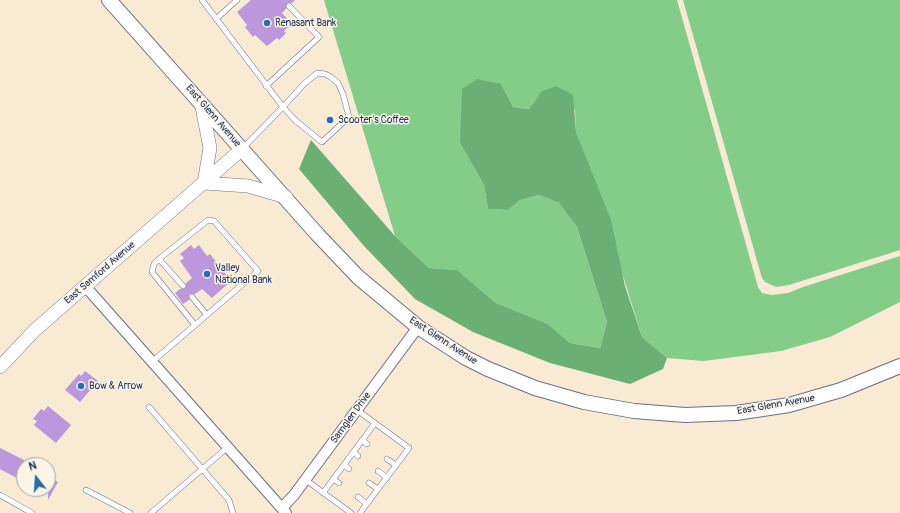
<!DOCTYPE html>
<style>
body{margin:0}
#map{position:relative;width:900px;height:513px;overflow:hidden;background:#f8ead3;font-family:Pangolin,sans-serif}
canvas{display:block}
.north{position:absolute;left:16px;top:457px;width:40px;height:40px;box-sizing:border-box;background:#fcf5e5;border:1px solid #a2a6af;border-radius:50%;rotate:343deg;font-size:11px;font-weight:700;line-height:16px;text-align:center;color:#1b2f5e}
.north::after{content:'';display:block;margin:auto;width:14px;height:18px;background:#1f6fb2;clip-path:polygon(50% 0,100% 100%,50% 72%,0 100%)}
</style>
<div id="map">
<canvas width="900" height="513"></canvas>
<div class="north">N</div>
</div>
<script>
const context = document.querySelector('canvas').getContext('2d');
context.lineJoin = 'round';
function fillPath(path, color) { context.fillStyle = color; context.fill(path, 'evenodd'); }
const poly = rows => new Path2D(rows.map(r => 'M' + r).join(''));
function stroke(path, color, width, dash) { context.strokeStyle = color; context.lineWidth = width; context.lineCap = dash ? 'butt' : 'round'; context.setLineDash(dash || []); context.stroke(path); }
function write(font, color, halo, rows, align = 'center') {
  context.font = font + ' Pangolin,sans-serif'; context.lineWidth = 3; context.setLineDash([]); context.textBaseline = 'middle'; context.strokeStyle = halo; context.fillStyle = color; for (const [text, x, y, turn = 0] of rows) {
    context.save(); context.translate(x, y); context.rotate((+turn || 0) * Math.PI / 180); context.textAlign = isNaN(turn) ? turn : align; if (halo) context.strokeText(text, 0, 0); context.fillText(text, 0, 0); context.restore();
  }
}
fillPath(poly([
 [324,0,677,0,758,287,762,293,772,295,788,293,803,287,900,256,900,302,830,337,781,351,704,361,667,358,642,337,591,172,576,132,575,110,541,92,529,109,513,107,501,84,460,143,484,185,488,209,508,210,520,200,539,195,559,203,577,227,607,322,600,348,570,343,548,324,496,303,457,270,429,268,395,236],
 [683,0,900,0,900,250,789,285,776,287,765,282,762,278]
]), '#83cd89');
fillPath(poly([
 [477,79,501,84,513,107,529,109,541,92,556,86,573,95,576,132,611,220,625,286,642,337,667,358,663,369,630,384,550,363,473,332,415,299,364,246,299,169,311,140,395,236,429,268,457,270,496,303,548,324,570,343,600,348,607,322,577,227,559,203,539,195,520,200,508,210,488,209,484,185,460,143,462,89]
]), '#6ab075');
fillPath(poly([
 [251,0,295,0,292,3,287,3,286,9,282,13,292,24,284,31,286,33,279,40,277,38,267,46,255,35,253,37,245,27,247,25,237,12],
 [191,245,194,249,199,245,207,256,210,254,227,276,226,277,230,282,212,298,202,289,195,294,189,294,189,300,183,304,175,293,180,289,185,289,186,283,192,278,180,261,184,258,180,254],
 [85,371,98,381,80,402,65,390,79,374,81,376],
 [48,406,71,425,56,443,34,425,37,421,33,419,41,409,44,411],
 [0,448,24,460,24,482,0,469],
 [48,477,58,482,48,500]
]), '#bd97dc');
const service = poly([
 [202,0,283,107,296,121,322,142,349,117,343,94,338,83,331,77,325,74,317,73,304,84,283,107,243,148],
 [216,19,237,0],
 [266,86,319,37,289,6],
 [159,259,183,286],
 [192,297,206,314],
 [153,361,258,271,214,221,208,220,159,259,154,264,152,272,195,325],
 [149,407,229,500,233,513],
 [357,410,409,448,360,513],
 [362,440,367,444],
 [353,452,358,456],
 [387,459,396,465],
 [344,465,349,469],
 [378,471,387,478],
 [333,479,339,483],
 [306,480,351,513],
 [369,483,378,489],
 [86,490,130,513],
 [323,493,375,423],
 [0,495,32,513],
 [358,497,367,504],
 [151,513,228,447]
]);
const minor = poly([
 [85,286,286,513],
 [282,508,294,495,418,327]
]);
const tertiary = poly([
 [201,102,210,148,204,183],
 [204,183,248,186,286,197],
 [0,367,35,330,242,149]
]);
const secondary = poly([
 [109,0,318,235,358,277,418,327,466,358,488,369,535,388,584,402,634,411,685,415,736,413,789,405,841,390,900,366]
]);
stroke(service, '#687087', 6);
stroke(minor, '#687087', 12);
stroke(tertiary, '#687087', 14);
stroke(secondary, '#687087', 16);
stroke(service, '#fff', 5);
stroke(minor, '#fff', 10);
stroke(tertiary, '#fff', 13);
stroke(secondary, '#fff', 14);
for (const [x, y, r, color] of [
 [267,23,4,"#1f6fb2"],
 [330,120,4,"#1f6fb2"],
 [207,274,4,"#1f6fb2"],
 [81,386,4,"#1f6fb2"]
]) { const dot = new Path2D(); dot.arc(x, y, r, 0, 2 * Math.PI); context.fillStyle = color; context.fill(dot); stroke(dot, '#fcf5e5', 1.5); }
write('10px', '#1b2f5e', '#fcf5e5', [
 ["Renasant Bank",275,23],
 ["Scooter's Coffee",338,120],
 ["Valley",215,268],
 ["National Bank",215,280],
 ["Bow & Arrow",89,386]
], 'left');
write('10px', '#1b2f5e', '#fcf5e5', [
 ["East Glenn Avenue",213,116,49],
 ["East Samford Avenue",100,273,-41],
 ["East Glenn Avenue",443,341,33],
 ["East Glenn Avenue",776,405,-10],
 ["Samglen Drive",351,418,-54]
]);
</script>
